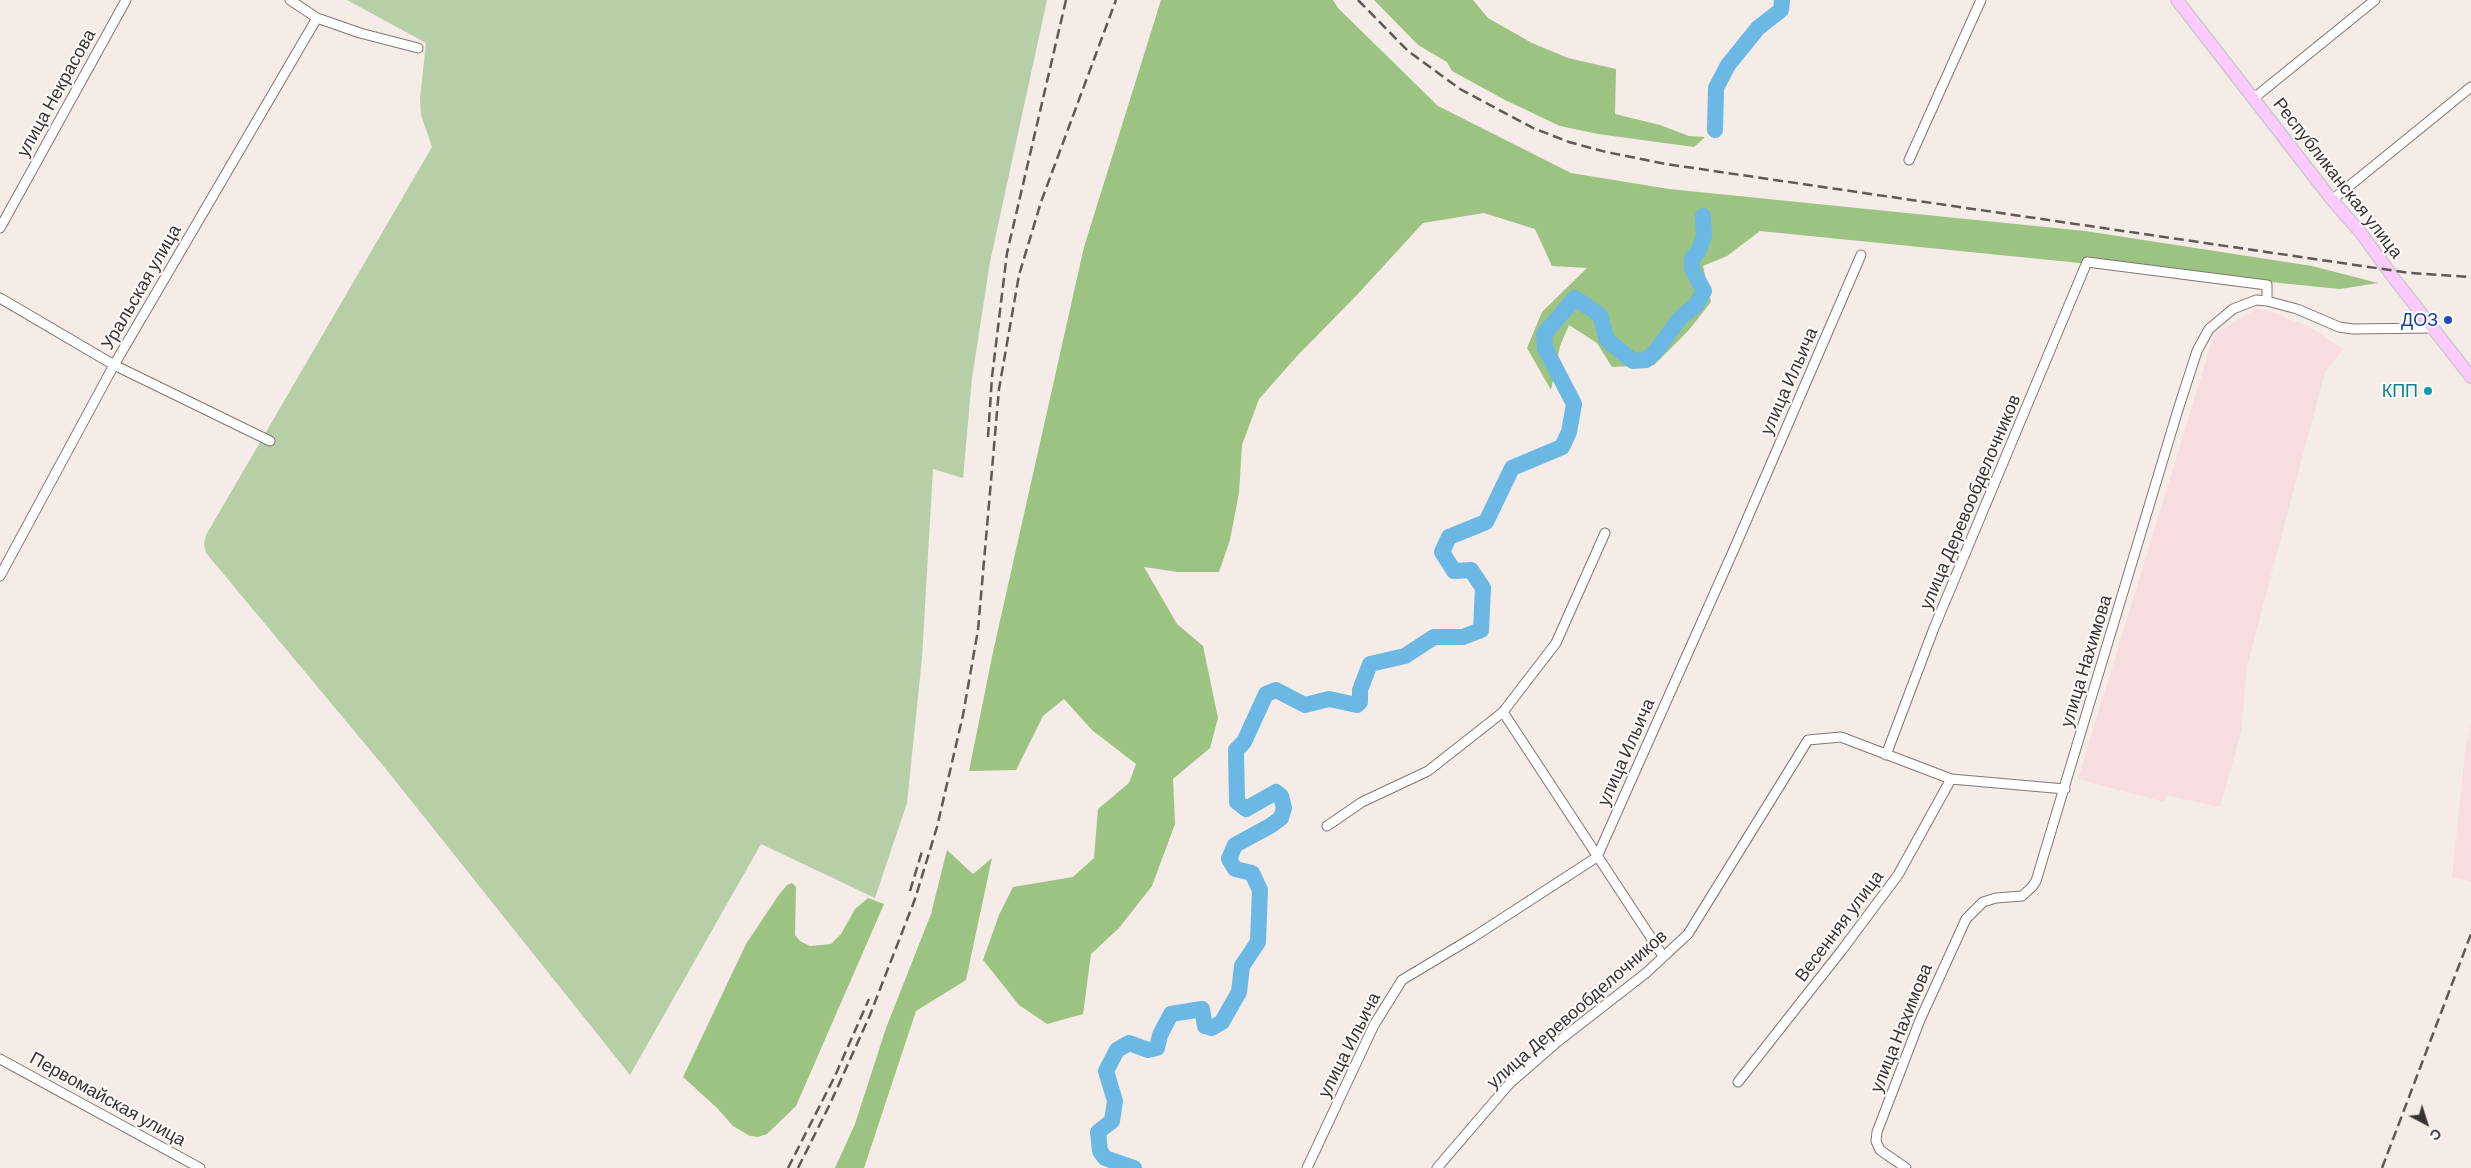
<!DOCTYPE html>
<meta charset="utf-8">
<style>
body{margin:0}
#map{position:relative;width:2471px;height:1168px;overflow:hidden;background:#f5ebe7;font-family:Barlow,sans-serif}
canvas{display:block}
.north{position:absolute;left:2401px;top:1098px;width:50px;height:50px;-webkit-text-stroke:4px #fefaf8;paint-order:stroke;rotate:140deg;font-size:14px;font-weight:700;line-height:20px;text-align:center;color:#383433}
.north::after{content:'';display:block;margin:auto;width:18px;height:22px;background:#383433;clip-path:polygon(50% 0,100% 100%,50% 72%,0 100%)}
</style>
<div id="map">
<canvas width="2471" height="1168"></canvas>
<div class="north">С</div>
</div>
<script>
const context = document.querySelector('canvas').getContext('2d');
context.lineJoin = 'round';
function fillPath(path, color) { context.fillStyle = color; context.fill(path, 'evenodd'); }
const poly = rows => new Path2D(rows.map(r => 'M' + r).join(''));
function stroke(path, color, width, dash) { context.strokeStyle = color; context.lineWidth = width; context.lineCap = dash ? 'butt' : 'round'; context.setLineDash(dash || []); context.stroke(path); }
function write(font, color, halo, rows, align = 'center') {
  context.font = font + ' Barlow,sans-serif'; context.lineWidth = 4; context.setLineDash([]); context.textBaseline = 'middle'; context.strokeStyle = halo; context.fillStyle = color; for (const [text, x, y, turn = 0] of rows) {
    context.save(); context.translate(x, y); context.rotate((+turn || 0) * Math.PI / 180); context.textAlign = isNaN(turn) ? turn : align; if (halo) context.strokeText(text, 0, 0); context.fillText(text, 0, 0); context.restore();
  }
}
fillPath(poly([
 [2256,309,2267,310,2311,328,2343,349,2325,372,2247,666,2241,732,2220,807,2166,795,2164,802,2078,779,2214,335],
 [2471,725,2471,881,2452,877,2466,745]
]), '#f7dce0');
fillPath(poly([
 [347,0,1047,0,990,262,972,378,963,478,933,469,922,658,907,803,875,898,761,844,630,1075,385,768,206,553,204,544,206,535,432,147,421,115,420,98,426,43]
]), '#b7cfa7');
fillPath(poly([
 [1161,0,1333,0,1338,8,1438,106,1571,173,1669,189,2085,231,2312,266,2378,283,2340,289,1760,231,1727,256,1703,266,1711,302,1688,331,1654,365,1612,367,1597,343,1569,325,1560,346,1551,390,1527,348,1542,312,1587,268,1552,266,1535,229,1484,213,1423,223,1356,296,1298,355,1259,399,1242,445,1239,493,1230,540,1219,572,1178,572,1144,567,1177,624,1203,646,1218,718,1210,748,1173,779,1175,824,1152,886,1119,928,1091,954,1083,1014,1047,1024,1019,1005,983,960,999,915,1013,887,1073,877,1094,858,1098,809,1129,783,1136,764,1092,730,1064,699,1043,716,1016,770,969,771,993,652,1084,247],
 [1374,0,1473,0,1488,18,1532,43,1568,58,1616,69,1615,114,1660,125,1689,136,1705,137,1694,147,1598,134,1560,126,1505,100,1452,71,1447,62,1418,45],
 [947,850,973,874,992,858,966,980,916,1011,864,1168,835,1168,855,1124,886,1028,931,914],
 [792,883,796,887,795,935,800,941,810,946,831,944,841,934,855,909,868,898,884,904,796,1106,767,1134,758,1137,750,1136,733,1126,717,1108,683,1077,746,944,778,896,787,885]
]), '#9cc382');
stroke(poly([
 [1715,130,1716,88,1728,65,1758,28,1781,10,1782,0],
 [1134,1168,1105,1158,1100,1151,1098,1132,1112,1121,1115,1101,1106,1071,1117,1050,1129,1043,1148,1050,1157,1048,1160,1035,1171,1014,1202,1009,1205,1026,1212,1028,1222,1022,1239,992,1242,966,1258,942,1260,890,1252,873,1235,869,1229,859,1235,845,1270,826,1281,818,1284,808,1281,796,1276,792,1246,809,1237,802,1236,750,1244,742,1266,694,1276,690,1305,705,1329,699,1357,705,1360,702,1360,690,1370,664,1405,656,1434,637,1463,637,1481,630,1483,588,1471,570,1454,571,1442,552,1449,537,1486,522,1512,468,1562,447,1569,432,1574,404,1545,348,1544,334,1575,298,1600,315,1607,340,1633,361,1646,360,1655,352,1680,318,1696,305,1704,291,1692,269,1692,258,1698,252,1704,236,1703,216]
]), '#6ab8e3', 16);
const minor = poly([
 [290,0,317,18,360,33,418,48],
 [2254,98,2375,0],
 [1909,160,1981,0],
 [2332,200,2471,87],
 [0,228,126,0],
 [0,298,114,365,270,441],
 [0,576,114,365,317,18],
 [1503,712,1663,956],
 [1886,755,1934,628,2087,262,2267,285,2267,301],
 [1327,826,1362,802,1428,771,1503,712,1556,643,1605,533],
 [0,1059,200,1168],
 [1738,1082,1842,950,1898,875,1951,779],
 [1307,1168,1374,1025,1402,980,1472,938,1597,857,1735,547,1861,255],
 [1437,1168,1510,1083,1556,1043,1646,973,1688,934,1808,740,1841,737,1951,779,2065,789],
 [1906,1168,1880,1150,1876,1141,1877,1132,1920,1020,1966,919,1983,902,1996,898,2022,896,2032,887,2036,881,2177,413,2197,351,2209,329,2233,309,2256,300,2267,301,2297,309,2339,327,2353,329,2432,328]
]);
const major = poly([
 [2177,0,2332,200,2361,233,2393,277,2471,377]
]);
stroke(minor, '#7f7773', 11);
stroke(major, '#cbcaca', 14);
stroke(minor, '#fff', 9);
stroke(major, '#fbcafe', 11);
stroke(poly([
 [1358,0,1408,51,1460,89,1533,128,1569,142,1606,152,1666,164,2410,273,2471,277],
 [988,437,992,377,1007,253,1066,0],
 [910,891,923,848],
 [788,1168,835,1076,869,999],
 [798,1168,830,1104,870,1015,915,899,937,827,963,715,978,630,999,389,1019,275,1041,202,1116,0],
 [2382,1168,2471,934]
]), '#5e5857', 2.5, [10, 5]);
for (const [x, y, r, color] of [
 [2448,320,5,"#1a4fb4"],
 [2428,391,5,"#0f9aa8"]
]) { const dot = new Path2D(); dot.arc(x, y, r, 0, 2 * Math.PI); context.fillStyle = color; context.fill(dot); stroke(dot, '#fefaf8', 2); }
write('18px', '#383433', '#fefaf8', [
 ["улица Некрасова",56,93,-61],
 ["Республиканская улица",2338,178,52],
 ["Уральская улица",141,287,-60],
 ["улица Ильича",1789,381,-66],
 ["улица Деревообделочников",1970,502,-67],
 ["улица Нахимова",2086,661,-73],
 ["улица Ильича",1626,752,-66],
 ["Весенняя улица",1839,926,-53],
 ["улица Деревообделочников",1577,1009,-41],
 ["улица Нахимова",1901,1028,-68],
 ["улица Ильича",1349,1045,-63],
 ["Первомайская улица",108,1099,29]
]);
write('18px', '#164399', '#fefaf8', [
 ["ДОЗ",2438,320]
], 'right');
write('18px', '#0d838f', '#fefaf8', [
 ["КПП",2418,391]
], 'right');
</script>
